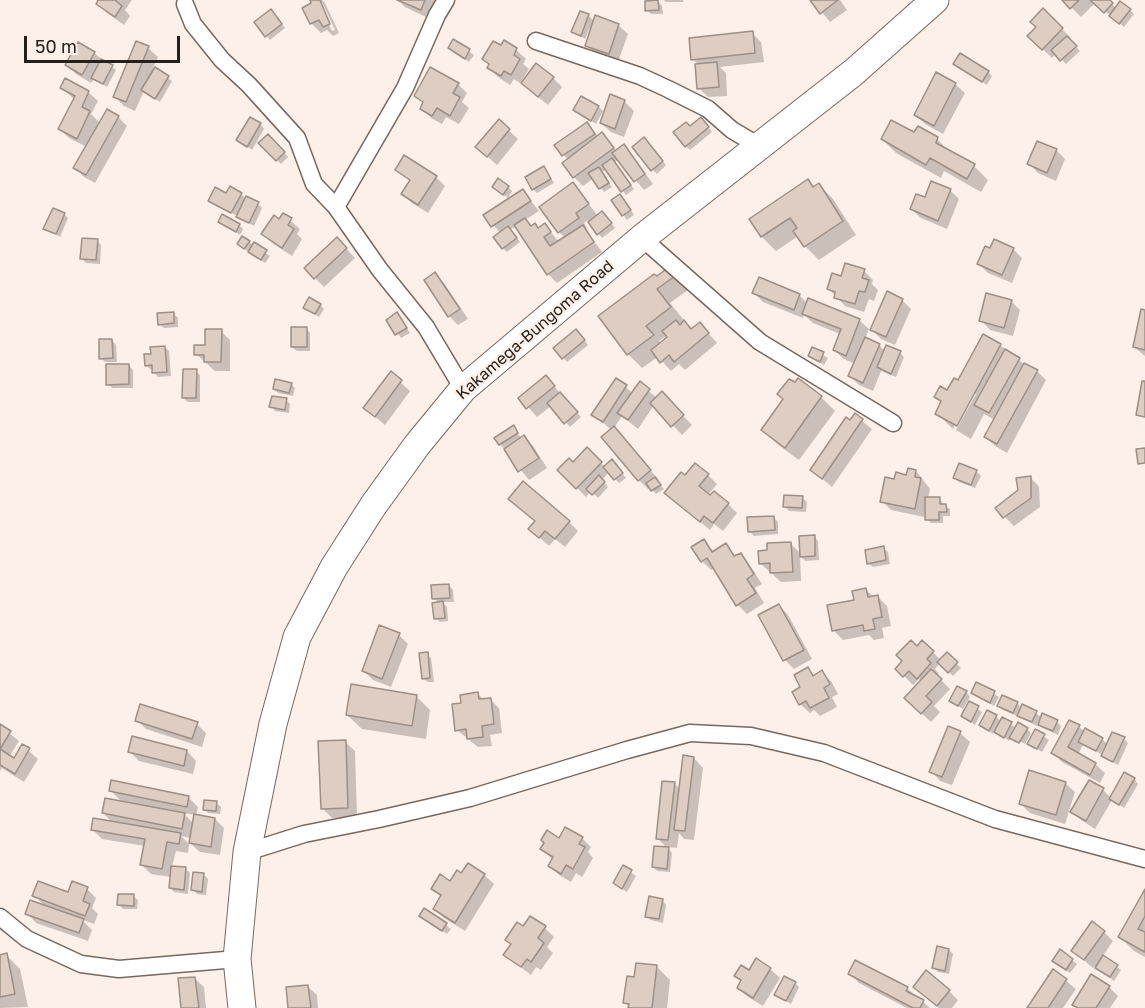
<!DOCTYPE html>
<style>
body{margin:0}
#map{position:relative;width:1145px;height:1008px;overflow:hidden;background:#fdf0e8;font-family:"Golos Text",sans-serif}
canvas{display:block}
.scale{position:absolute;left:24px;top:36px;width:156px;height:27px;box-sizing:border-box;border:3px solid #25201c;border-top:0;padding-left:8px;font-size:18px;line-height:21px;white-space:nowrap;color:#25201c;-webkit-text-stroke:4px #fdf0e8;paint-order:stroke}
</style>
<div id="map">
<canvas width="1145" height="1008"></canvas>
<div class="scale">50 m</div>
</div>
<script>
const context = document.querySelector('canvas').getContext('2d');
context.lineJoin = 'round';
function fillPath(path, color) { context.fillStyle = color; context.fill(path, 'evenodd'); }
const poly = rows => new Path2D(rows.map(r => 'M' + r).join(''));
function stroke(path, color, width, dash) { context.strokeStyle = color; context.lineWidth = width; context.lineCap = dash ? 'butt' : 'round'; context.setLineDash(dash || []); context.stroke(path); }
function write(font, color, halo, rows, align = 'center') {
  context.font = font + ' "Golos Text",sans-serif'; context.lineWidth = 5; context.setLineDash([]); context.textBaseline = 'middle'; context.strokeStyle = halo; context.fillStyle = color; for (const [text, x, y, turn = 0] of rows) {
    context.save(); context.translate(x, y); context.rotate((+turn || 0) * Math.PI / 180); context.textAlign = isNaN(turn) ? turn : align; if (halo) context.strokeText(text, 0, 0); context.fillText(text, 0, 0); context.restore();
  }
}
fillPath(poly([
 [100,0,132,0,125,10,130,16,124,25,107,13,98,4],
 [312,0,322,0,325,3,339,33,333,36,327,30,321,33,311,23,304,8,313,4],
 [319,2,322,2,335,30,332,31],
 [398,0,435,0,437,2,430,19,405,7],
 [664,0,683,0,683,2,666,2],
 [812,0,840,0,847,10,830,22],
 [1064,0,1108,0,1116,8,1121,3,1134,14,1124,27,1095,3,1081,17],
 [658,1,662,6,663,14,651,14,647,10],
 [1043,10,1071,38,1069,40,1080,51,1066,64,1056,54,1052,58,1029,36,1038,27],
 [275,15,285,28,270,40,256,23],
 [588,15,594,21,618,25,628,34,618,62,596,54,586,45,591,30,589,29,585,39,573,32],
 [752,33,761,42,764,62,720,67,726,73,727,96,708,97,699,88,697,63,693,60],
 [454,41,474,55,469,62,450,48],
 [504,42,516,50,526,59,523,64,529,69,520,83,514,79,510,85,498,77,489,68,490,65,484,59,501,47],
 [148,48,158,57,153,68,172,81,160,102,144,91,135,111,124,106,114,96],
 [94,53,116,70,107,87,94,79,91,83,76,74,67,65],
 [955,64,988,72,992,76,987,85],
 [937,74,955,84,965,93,943,134,925,124,915,115],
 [553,78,562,87,548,105,532,92],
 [458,84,467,93,462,102,469,108,459,124,446,117,442,124,431,118,422,108,424,104,416,96],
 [62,88,88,92,98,101,91,114,100,123,118,117,127,126,95,183,84,177,75,168,87,147,69,138,60,129,75,100],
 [624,101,634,111,624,137,611,132,601,123],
 [599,107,603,111,596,124,575,110],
 [499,121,518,139,497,165,487,156],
 [705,123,712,132,690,150,686,146,691,128],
 [260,124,264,129,252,150,238,140],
 [587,124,599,137,602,134,617,151,624,146,633,156,653,184,644,190,619,159,615,162,634,189,626,195,607,169,602,172,612,187,604,192,594,178,583,186,574,177,568,160,556,145],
 [918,128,937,139,951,153,974,166,988,180,981,192,944,171,941,178,896,153,882,139,915,134],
 [268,136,288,157,281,164,260,143],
 [648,143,666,165,657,174,653,170],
 [1056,150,1065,159,1056,181,1038,173,1029,163],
 [544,168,554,183,537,193,533,189],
 [397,170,436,177,445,186,428,213,412,203,403,194,411,182],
 [808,181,815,188,819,185,833,199,856,235,819,260,805,246,798,236,776,251,762,237,751,220],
 [573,184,598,216,606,217,615,228,602,238,588,220,584,223,587,228,585,229,602,252,557,283,548,274,516,226,510,230,520,242,507,252,503,248,500,233,486,215,523,191,539,211,525,220,532,227,539,229,545,225,559,242,565,238,559,232],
 [508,187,512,191,508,198,498,191],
 [950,190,959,199,947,229,921,218,911,209,925,199],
 [241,194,246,199,258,204,262,208,254,226,210,200,226,195],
 [613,200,624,200,634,215,627,220],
 [64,214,68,218,60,237,45,228],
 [284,215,300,229,297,234,302,239,292,256,272,243,263,234,280,221],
 [220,222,239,225,243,229,240,235],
 [337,239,355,258,324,287,315,278],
 [97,241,101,245,100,264,86,263,82,259],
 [249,242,270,256,265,263,243,248],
 [1013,249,1022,258,1012,283,988,273,979,264,991,250],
 [669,269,688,290,670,303,692,330,700,324,717,343,685,370,679,364,671,371,658,357,642,368,628,354,600,316],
 [667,335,669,338,662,344,659,341],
 [864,271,873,280,872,284,878,290,874,301,869,299,864,312,845,306,829,289,842,278],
 [435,274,444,283,468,319,458,325,449,316],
 [754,293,799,295,807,303,859,320,869,329,865,339,879,345,885,351,900,353,904,357,896,377,881,371,873,391,859,385,850,376,855,364,844,359,834,350,840,334,813,323,804,315,803,318,763,302],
 [902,300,911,309,895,345,881,339,872,330],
 [1011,301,1020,310,1013,336,990,330,981,320],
 [320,305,324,309,319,317,305,307],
 [1145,311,1145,356,1134,347],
 [173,313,178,318,178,327,164,328,159,324],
 [401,318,410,333,401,338,388,320],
 [306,328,310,333,310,351,297,351,292,347],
 [221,331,230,340,230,371,215,371,196,354,207,347],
 [580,335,588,345,567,362,555,348],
 [112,340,116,345,117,362,105,362,101,358],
 [1000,345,1025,365,1037,371,1046,380,1007,453,995,446,986,437,995,420,984,414,971,439,956,430,976,394,972,394,953,429,937,414,942,403,936,396,948,392],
 [165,347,169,351,171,376,158,377,154,372,154,369,150,369,146,365],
 [812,349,828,358,824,365,809,356],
 [129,365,133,370,133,388,112,388,108,384],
 [196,371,200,375,200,402,188,402,183,398],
 [391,374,410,391,385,425,365,408],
 [546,377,581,417,570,427,551,406,537,417,520,398],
 [616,380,633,393,640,384,657,398,671,403,692,425,682,435,654,405,638,429,622,416,614,428,659,480,657,481,664,489,656,494,650,487,648,489,639,480,612,430,593,415],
 [291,384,295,388,293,396,278,393,274,389],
 [821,397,835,411,799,460,777,444,763,430],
 [286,400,290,404,289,413,275,411,271,406],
 [855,415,872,429,832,487,812,470],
 [513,427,522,439,524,437,533,446,547,468,529,480,496,439],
 [587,449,605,467,616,466,626,478,619,483,609,472,602,480,608,487,598,498,591,491,586,497,559,470,573,464],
 [960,465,977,472,981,476,975,488,959,482,955,477],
 [916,471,930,489,928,498,939,498,944,505,950,509,950,516,943,516,943,523,931,523,927,519,925,511,924,517,891,510,882,501,895,481],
 [708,475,717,484,708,495,728,504,737,513,723,531,714,524,710,530,666,493,685,478],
 [1030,477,1039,487,1040,507,1014,526,1005,517,1019,491],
 [802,498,807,502,806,512,789,511,784,506],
 [519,508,569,522,578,531,565,547,555,539,549,546,530,529,536,522],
 [773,517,778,522,778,534,754,536,749,531],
 [814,537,818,541,819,560,805,561,800,555,801,581,781,582,760,563,791,544,801,554],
 [704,541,714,552,726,545,736,557,740,554,749,564,762,584,755,588,764,603,747,614,738,605,715,568,711,570,702,561],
 [883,548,888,552,890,564,873,567,868,563],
 [449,585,453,590,454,602,442,602,447,607,448,621,440,622,435,618,439,603,434,598],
 [866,590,874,597,878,597,887,606,891,626,882,628,884,638,874,640,869,635,843,640,833,630],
 [779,605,788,615,812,659,794,669,785,660],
 [399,635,408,644,391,687,373,680,364,671],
 [922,642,941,660,947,654,961,668,953,676,940,663,935,669,939,674,937,676,950,689,934,706,940,712,931,722,915,707,922,682,919,679,913,685,897,669],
 [427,654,431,658,434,682,428,682,423,678],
 [808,669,815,676,822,672,831,681,838,694,832,697,837,707,820,716,814,710,810,713,800,704],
 [977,684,999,697,994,706,972,693],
 [966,692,970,697,967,702,982,712,975,725,963,716,969,703,967,702,963,709,950,701],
 [478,694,484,700,490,699,499,708,502,733,490,735,492,746,478,747,457,730,463,704],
 [416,696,430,710,426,739,362,729,347,715],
 [1017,703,1021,708,1036,713,1042,718,1057,722,1061,726,1058,735,1043,728,1038,723,1037,726,1023,719,1018,715,1017,716,1003,710,999,706],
 [996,716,1001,722,1003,719,1016,728,1027,729,1031,733,1025,744,1011,737,1009,741,995,731,993,734,980,725],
 [137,720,197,724,206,733,202,747,146,729],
 [0,726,19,741,9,757,14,760,23,746,38,759,24,782,2,768,0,771],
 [1079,727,1085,732,1102,739,1108,745,1124,739,1128,743,1118,765,1103,756,1107,747,1105,746,1101,754,1083,745,1078,754,1095,764,1105,773,1100,783,1062,762,1053,753],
 [949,728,960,733,970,742,952,785,940,781,931,771],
 [1036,731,1049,740,1042,752,1029,744],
 [345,742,355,751,357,817,332,818,322,808],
 [187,751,196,761,193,774,139,761,130,752],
 [694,758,703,768,694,840,684,839,679,833,677,848,666,847,657,838,674,783,680,789],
 [1134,779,1138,784,1124,808,1112,800,1095,829,1081,820,1072,811,1089,782,1103,790,1111,798],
 [1065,783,1075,792,1065,824,1030,813,1020,803],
 [111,791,188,797,198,807,196,816,215,819,224,828,220,855,200,852,190,843,191,838,181,836,189,844,188,853,176,851,172,867,186,869,190,873,188,894,174,892,170,888,171,877,151,874,142,865,145,846,102,839,93,830,113,823,103,813,123,803],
 [183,813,195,815,194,824],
 [216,803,221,807,220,814,208,813,204,809],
 [582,838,591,847,588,852,593,858,582,877,576,873,571,882,559,875,550,866,553,860,542,849,560,840],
 [668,849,672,853,670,872,657,871,653,867],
 [623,867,636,876,627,892,614,883],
 [204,875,208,879,206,895,197,894,193,890],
 [462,875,484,875,494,884,465,931,444,918,435,909,441,897,433,889,450,883],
 [87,889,96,898,92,908,98,914,94,924,81,919,92,930,88,941,36,923,27,913,47,908,34,895,69,894],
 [1145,892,1145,957,1134,951,1120,937],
 [133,896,138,900,137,909,123,909,119,905],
 [662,900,666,905,663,923,651,920,646,916],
 [425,910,451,929,447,934,421,916],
 [530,918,545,928,554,937,547,947,553,953,541,970,536,967,531,975,505,955],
 [1104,932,1113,941,1102,957,1121,970,1114,981,1095,966,1093,968,1072,950],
 [949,950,953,954,949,974,938,972,934,968],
 [1060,951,1077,964,1070,973,1058,965],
 [6,955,20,969,28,1007,0,1008,0,956],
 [656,966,670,980,667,1008,630,1008,625,1002,635,979],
 [770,969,780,978,763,1006,748,997,739,988,742,981,736,976],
 [1054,971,1076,989,1063,1008,1029,1008],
 [850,974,907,988,930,1008,907,1008,859,983],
 [194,978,204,987,206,1008,183,1008],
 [795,983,799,987,791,1004,776,994],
 [307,986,317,995,318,1008,290,1008],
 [915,987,949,991,958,1000,952,1008,939,1008],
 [1109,987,1118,996,1110,1008,1078,1008,1074,1004]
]), '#0003');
const building = poly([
 [98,0,116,0,116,1,122,6,115,17,96,4,98,0],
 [310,0,320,0,330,24,323,27,319,20,310,24,302,8,311,3,310,0],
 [397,0,425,0,421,10,397,0],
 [658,0,659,10,645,11,645,1,658,0],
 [810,0,838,0,820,14,810,0],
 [1062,0,1079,0,1070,9,1062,0],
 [1090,0,1110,0,1113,3,1104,13,1090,0],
 [1120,1,1131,9,1119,24,1109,16,1120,1],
 [1043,8,1063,28,1042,50,1027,36,1036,27,1030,22,1043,8],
 [271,9,282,24,265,37,254,22,271,9],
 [580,11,589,14,581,36,571,32,580,11],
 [595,15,619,24,609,54,585,46,595,15],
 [753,31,755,53,691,60,689,38,753,31],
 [1067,36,1077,46,1060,61,1051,50,1067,36],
 [453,39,470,49,465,59,448,48,453,39],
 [504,40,517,48,514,55,520,59,511,75,504,71,501,76,487,68,489,64,482,59,493,41,501,45,504,40],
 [136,41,149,46,126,102,113,97,136,41],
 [78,42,95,52,82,75,65,65,78,42],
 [960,53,989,71,982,82,953,64,960,53],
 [101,59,113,65,103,84,91,78,101,59],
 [717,62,719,87,697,89,695,64,717,62],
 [536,63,554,77,538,97,521,83,536,63],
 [155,67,169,76,155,99,141,90,155,67],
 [430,67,459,83,453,93,460,97,450,116,437,108,432,116,420,109,423,102,414,96,430,67],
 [936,72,956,83,934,126,914,115,936,72],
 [65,78,89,91,82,107,90,111,77,139,58,129,75,96,60,88,65,78],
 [610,94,625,100,615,129,600,123,610,94],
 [581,96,599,106,591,121,573,110,581,96],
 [107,109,119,116,86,175,73,168,107,109],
 [250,117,261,123,247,147,236,140,250,117],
 [701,117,709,127,685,147,673,132,686,122,690,126,701,117],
 [499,119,510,129,487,157,475,147,499,119],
 [891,120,914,132,918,126,938,137,936,143,975,164,967,179,930,158,926,165,881,139,891,120],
 [587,122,595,134,562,156,554,145,587,122],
 [602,132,614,148,573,178,562,163,602,132],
 [268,134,285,152,276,161,258,143,268,134],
 [644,137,663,161,651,171,632,147,644,137],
 [1037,141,1057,149,1047,173,1027,164,1037,141],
 [624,144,645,174,634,182,612,153,624,144],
 [404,155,437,176,418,205,401,194,410,180,395,170,404,155],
 [612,158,631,185,621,192,602,165,612,158],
 [544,166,551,179,532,190,525,177,544,166],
 [599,167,609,183,599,189,588,173,599,167],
 [498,178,509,186,503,195,492,187,498,178],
 [808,179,813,187,819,183,843,221,804,247,793,231,797,228,790,218,761,237,749,219,808,179],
 [931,181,951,189,938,221,910,209,916,194,925,197,931,181],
 [573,182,589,204,576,213,579,218,558,233,539,207,573,182],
 [230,186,242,193,231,213,208,201,215,187,226,193,230,186],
 [523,189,531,201,491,227,483,215,523,189],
 [620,194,631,210,622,216,611,200,620,194],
 [246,196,259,202,249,223,236,217,246,196],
 [53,208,65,213,56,234,43,229,53,208],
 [602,211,612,223,597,235,588,222,602,211],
 [283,213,292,218,288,225,294,229,282,248,261,234,274,215,279,219,283,213],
 [222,214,240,224,236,232,218,222,222,214],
 [525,218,531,226,535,223,538,228,545,223,551,232,544,237,550,246,583,225,594,242,547,275,514,225,525,218],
 [508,226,517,238,502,249,493,237,508,226],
 [242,236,250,241,244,249,237,244,242,236],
 [337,237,347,248,314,279,304,268,337,237],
 [82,238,98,239,96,260,80,259,82,238],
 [994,239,1014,248,1002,275,977,264,985,246,990,248,994,239],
 [254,242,267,250,261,260,248,252,254,242],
 [845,263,865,269,862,278,869,280,865,292,859,291,855,304,834,298,835,292,827,289,832,273,841,276,845,263],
 [669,267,675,276,657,289,671,307,646,326,654,335,627,355,598,316,654,274,657,276,669,267],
 [435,272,460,309,448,317,424,280,435,272],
 [759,277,800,294,794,310,752,293,759,277],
 [887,291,903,299,886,337,870,330,887,291],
 [986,293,1012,300,1004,328,979,321,986,293],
 [309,297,321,304,315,314,303,308,309,297],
 [808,298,860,319,846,356,833,350,841,329,802,314,808,298],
 [1141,309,1145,310,1145,350,1133,347,1141,309],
 [174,312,174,323,158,325,157,313,174,312],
 [397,312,407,328,395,335,386,320,397,312],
 [676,320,680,325,684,320,691,329,700,322,709,333,674,362,669,355,660,363,651,350,667,337,662,331,676,320],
 [291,327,307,327,307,347,291,347,291,327],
 [205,329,222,329,221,362,204,362,204,355,194,355,194,345,205,345,205,329],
 [576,329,585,340,562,359,553,348,576,329],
 [983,334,1001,344,957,426,935,414,941,401,934,397,940,386,947,390,954,378,958,380,983,334],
 [865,337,880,344,863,383,848,376,865,337],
 [99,339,112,339,113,358,99,359,99,339],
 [886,345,901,351,891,374,877,367,886,345],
 [165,346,167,372,152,373,152,365,145,366,144,354,151,354,150,347,165,346],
 [812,347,824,352,820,362,808,356,812,347],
 [1005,349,1020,358,989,413,974,405,1005,349],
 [1024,363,1038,370,997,444,984,437,1024,363],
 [106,364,129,364,129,384,106,385,106,364],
 [183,369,197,369,196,398,182,398,183,369],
 [391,371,402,380,375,417,363,408,391,371],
 [546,375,555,386,526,409,518,398,546,375],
 [616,378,627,385,603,422,591,415,616,378],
 [798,378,822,396,785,448,761,430,783,399,777,394,789,379,795,382,798,378],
 [275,379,292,383,289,393,273,389,275,379],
 [640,381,650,389,628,420,617,413,640,381],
 [1142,381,1145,381,1145,417,1136,415,1142,381],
 [662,391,684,415,671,427,650,403,662,391],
 [560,392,578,412,564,424,547,403,560,392],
 [272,396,287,398,285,410,269,407,272,396],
 [855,413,863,419,822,479,810,470,846,417,850,420,855,413],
 [514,425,518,433,499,445,494,438,514,425],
 [614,426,651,470,638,481,601,437,614,426],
 [524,435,539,458,518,472,504,449,524,435],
 [587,447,602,462,576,489,557,470,569,458,573,462,587,447],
 [1145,448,1145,463,1138,464,1136,449,1145,448],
 [612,459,623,473,614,480,603,467,612,459],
 [695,463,709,474,699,486,710,495,714,491,729,503,713,523,704,516,700,522,664,493,681,472,685,475,695,463],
 [959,463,977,470,971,485,953,478,959,463],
 [908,468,916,470,915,477,921,478,915,509,880,502,885,477,894,479,896,472,906,475,908,468],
 [599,475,605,482,592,495,586,489,599,475],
 [1031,476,1031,498,1003,518,995,508,1018,490,1016,478,1031,476],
 [655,477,661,485,651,491,646,483,655,477],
 [523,481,570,521,555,539,545,531,539,538,528,529,535,521,508,499,523,481],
 [784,495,803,496,802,508,783,507,784,495],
 [925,497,940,497,940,504,946,504,947,512,939,512,939,520,925,520,925,497],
 [774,516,775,530,748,532,747,517,774,516],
 [815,535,815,556,800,557,799,536,815,535],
 [704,539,712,552,726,543,734,556,741,553,754,574,747,579,756,593,736,606,707,558,701,562,691,547,704,539],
 [791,542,793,572,770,573,770,563,759,564,758,551,767,550,767,543,791,542],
 [884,546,886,560,867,564,865,550,884,546],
 [449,584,450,598,432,599,431,585,449,584],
 [866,588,868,597,878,595,882,617,873,619,875,629,864,631,863,625,832,631,827,605,854,600,852,591,866,588],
 [443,601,445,618,434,619,432,603,443,601],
 [779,604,804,650,783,661,758,615,779,604],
 [379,625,400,633,382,679,362,671,379,625],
 [911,640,917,646,922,640,934,651,927,659,931,663,917,679,909,671,903,677,895,669,902,661,896,655,911,640],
 [428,652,430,678,422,679,419,653,428,652],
 [947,652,958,662,948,673,937,662,947,652],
 [808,667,813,676,822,670,830,684,824,688,829,698,810,708,806,701,799,705,792,692,800,687,794,675,808,667],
 [931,669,942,679,926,696,932,702,921,714,904,698,931,669],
 [976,682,995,691,990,703,971,693,976,682],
 [351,684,417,695,412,726,346,715,351,684],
 [957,686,967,691,958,706,949,701,957,686],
 [478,692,479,699,491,698,494,724,482,726,483,737,467,739,466,729,455,731,452,704,461,703,460,695,478,692],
 [1002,695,1018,702,1013,713,997,706,1002,695],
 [969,701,979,706,971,722,961,716,969,701],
 [140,704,198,722,192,739,135,721,140,704],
 [1022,704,1037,711,1032,722,1017,716,1022,704],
 [987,710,997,715,989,731,979,725,987,710],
 [1042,713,1058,720,1053,731,1038,725,1042,713],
 [1002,717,1012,722,1004,738,994,732,1002,717],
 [1069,720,1080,725,1068,747,1096,763,1090,775,1051,753,1069,720],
 [1018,722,1028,728,1019,743,1009,738,1018,722],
 [0,724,11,731,0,749,0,724],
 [948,726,961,731,942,777,929,772,948,726],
 [1085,728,1103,738,1096,751,1078,742,1085,728],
 [1035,729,1045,734,1037,749,1027,744,1035,729],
 [1112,732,1125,737,1113,762,1101,756,1112,732],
 [132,736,187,750,184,766,128,752,132,736],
 [346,740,348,808,321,809,318,741,346,740],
 [22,744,30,748,15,774,0,765,0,749,14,758,22,744],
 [683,755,694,757,685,831,674,830,683,755],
 [1029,770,1066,782,1056,815,1019,804,1029,770],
 [1124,772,1135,778,1119,805,1109,799,1124,772],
 [111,780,189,796,187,807,109,791,111,780],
 [1089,780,1104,788,1086,821,1070,812,1089,780],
 [662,781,675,782,668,840,656,839,662,781],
 [105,798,185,813,182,829,102,813,105,798],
 [204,800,217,801,216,811,203,810,204,800],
 [194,814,215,818,211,847,189,843,194,814],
 [93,818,181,833,179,844,167,842,162,869,140,865,145,839,91,830,93,818],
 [565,827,583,837,579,844,585,847,573,869,566,865,561,874,548,866,553,857,540,849,544,843,541,840,547,830,559,838,565,827],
 [654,846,669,847,667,869,652,867,654,846],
 [468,863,485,874,455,923,433,909,441,895,431,889,440,874,450,881,457,870,461,873,468,863],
 [623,865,632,870,622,889,613,883,623,865],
 [171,866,186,867,184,890,169,888,171,866],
 [193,872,204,873,202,892,191,890,193,872],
 [38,881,68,892,72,881,88,887,83,901,90,904,85,916,32,896,38,881],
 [1145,889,1145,916,1138,929,1145,932,1145,952,1118,937,1145,889],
 [118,894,134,894,134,906,117,905,118,894],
 [649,896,663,899,659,919,645,917,649,896],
 [30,900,84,919,79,933,25,914,30,900],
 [424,908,447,923,442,931,419,916,424,908],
 [530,916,546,926,538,938,544,943,531,962,527,959,521,967,503,955,511,944,505,940,517,922,523,926,530,916],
 [1092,921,1105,931,1084,960,1071,951,1092,921],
 [937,946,949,949,945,971,932,968,937,946],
 [1060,949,1073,959,1066,970,1052,961,1060,949],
 [7,953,15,994,0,997,0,955,7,953],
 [1103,955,1118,965,1110,977,1095,968,1103,955],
 [756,958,771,968,753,998,737,988,741,980,734,976,741,965,749,970,756,958],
 [855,960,908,987,906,991,924,1000,920,1008,913,1008,848,974,855,960],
 [636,963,657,965,652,1008,628,1008,629,1004,623,1003,627,976,634,977,636,963],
 [1053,969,1067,979,1048,1008,1027,1008,1053,969],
 [926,970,950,990,937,1006,913,987,926,970],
 [1091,974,1110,986,1096,1008,1078,1008,1072,1005,1091,974],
 [784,976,796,982,786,1001,774,995,784,976],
 [195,977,199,1008,181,1008,178,978,195,977],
 [308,985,311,1008,288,1008,286,987,308,985]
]);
fillPath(building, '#ddcdc3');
stroke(building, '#9d8f85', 1.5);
const street = poly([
 [185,4,193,24,222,60,249,85,297,138,314,184,336,207,380,270,426,327,463,389],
 [536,41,640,76,668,89,708,109,732,130,759,146],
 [336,207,405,88,437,15,446,0],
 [642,238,760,342,893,423],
 [247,852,304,834,379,819,470,798,627,750,690,733,751,736,824,753,995,819,1145,859],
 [0,917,27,939,81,964,119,969,237,959]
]);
const primary = poly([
 [242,1008,237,959,247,852,273,724,297,637,334,567,373,506,417,445,463,389,642,238,854,72,935,0]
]);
stroke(street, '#76685f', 19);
stroke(primary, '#76685f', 29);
stroke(street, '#fff', 16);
stroke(primary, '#fff', 27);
write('16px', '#25201c', '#fdf0e8', [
 ["Kakamega-Bungoma Road",535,330,-41]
]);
</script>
